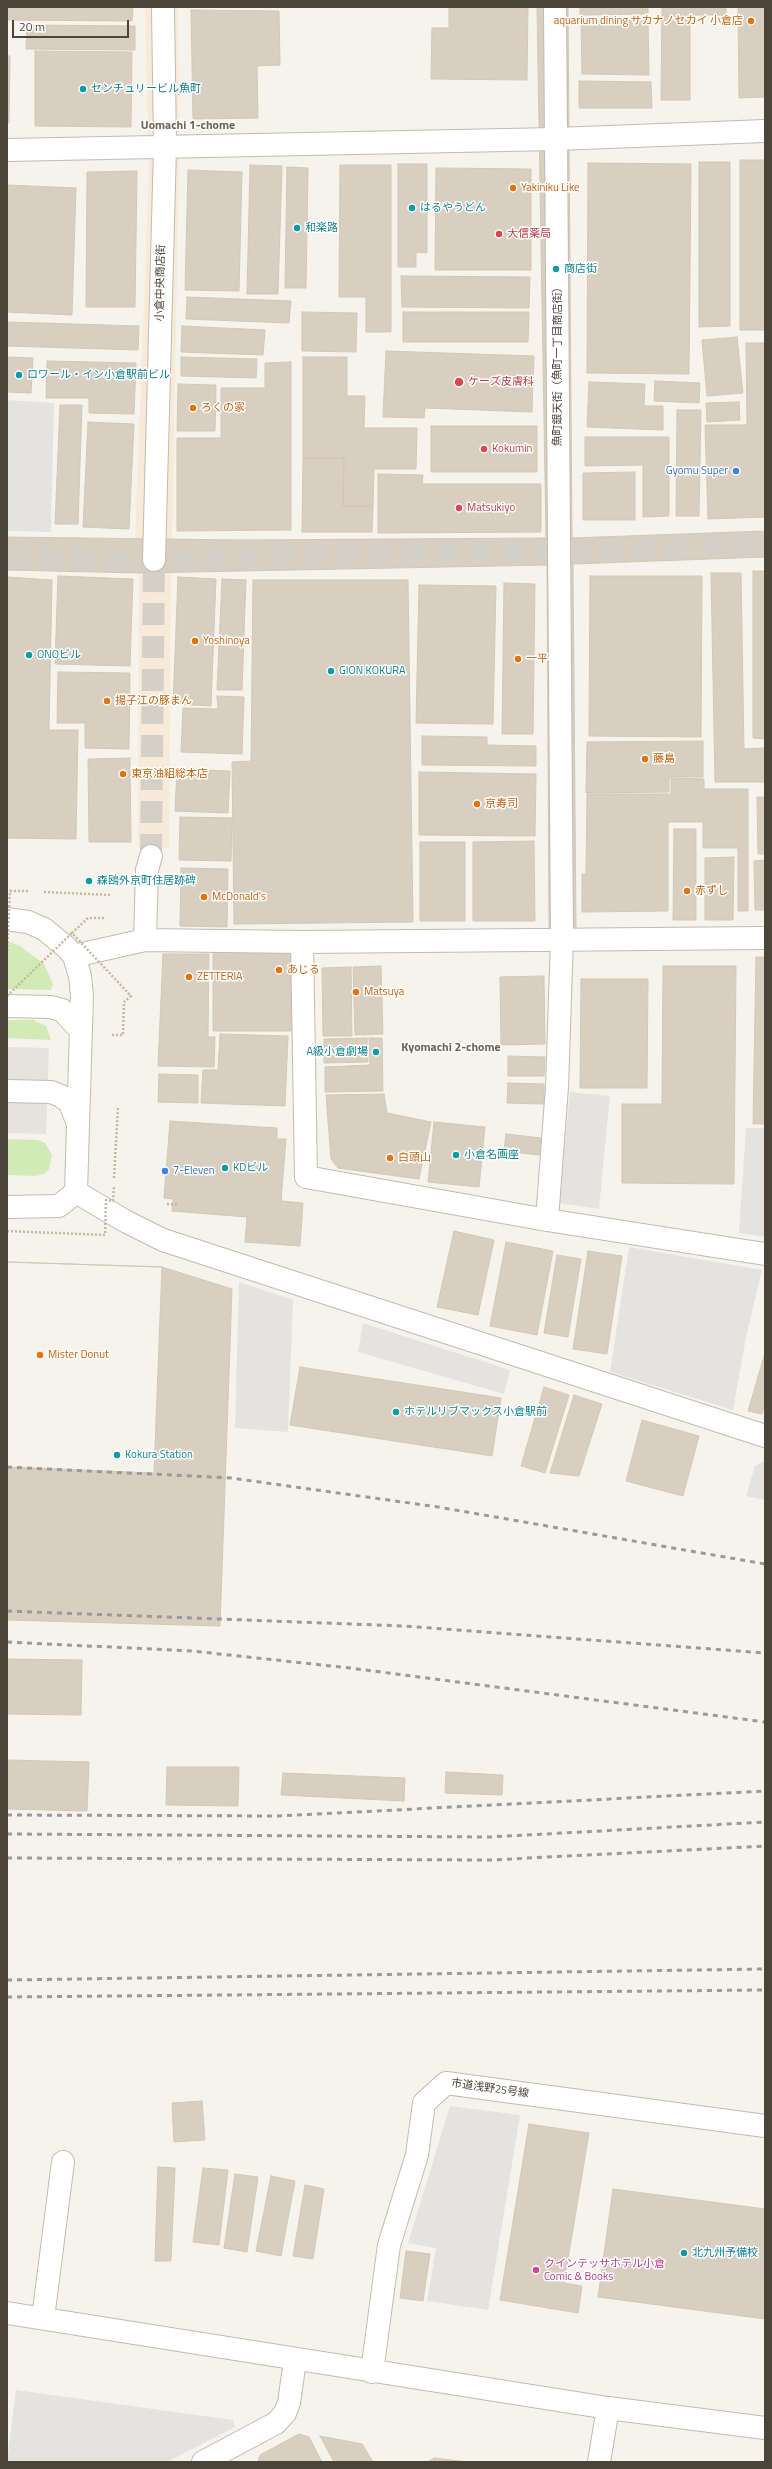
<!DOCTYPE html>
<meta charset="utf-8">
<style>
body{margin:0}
#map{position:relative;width:772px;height:2469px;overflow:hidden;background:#f6f3ec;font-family:"Titillium Web",sans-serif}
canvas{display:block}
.frame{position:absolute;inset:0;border:8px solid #4b4439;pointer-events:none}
.scale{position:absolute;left:12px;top:20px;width:117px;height:18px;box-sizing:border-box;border:2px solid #4b4439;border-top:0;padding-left:5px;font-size:12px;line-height:14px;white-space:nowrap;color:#4b4439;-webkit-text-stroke:3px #fff;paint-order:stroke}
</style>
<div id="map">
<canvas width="772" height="2469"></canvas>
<div class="frame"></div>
<div class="scale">20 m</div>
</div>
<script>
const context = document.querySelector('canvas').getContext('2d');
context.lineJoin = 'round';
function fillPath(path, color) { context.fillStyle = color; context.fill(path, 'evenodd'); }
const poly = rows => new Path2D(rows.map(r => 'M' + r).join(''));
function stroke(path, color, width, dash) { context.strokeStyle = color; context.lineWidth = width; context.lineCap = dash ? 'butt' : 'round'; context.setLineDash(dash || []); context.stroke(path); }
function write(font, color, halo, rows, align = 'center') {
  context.font = font + ' "Titillium Web","Noto Sans JP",sans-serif'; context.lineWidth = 3; context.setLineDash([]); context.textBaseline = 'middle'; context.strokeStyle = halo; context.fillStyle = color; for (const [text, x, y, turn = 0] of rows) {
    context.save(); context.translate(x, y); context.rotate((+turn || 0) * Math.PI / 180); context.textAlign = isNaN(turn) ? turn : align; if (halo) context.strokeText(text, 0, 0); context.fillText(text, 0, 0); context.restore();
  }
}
fillPath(poly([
 [145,7,178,7,179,166,172,540,135,539,149,172],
 [171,572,169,848,138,848,139,573]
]), '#f7ead8');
fillPath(poly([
 [7,1047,49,1048,46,1134,7,1133]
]), '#e6e2dd');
fillPath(poly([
 [7,941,20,946,44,964,53,984,51,990,7,989],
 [7,1020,33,1020,46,1026,51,1040,7,1038],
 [7,1139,38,1140,45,1143,52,1155,49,1169,44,1174,36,1176,7,1175]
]), '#d2eab5');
fillPath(poly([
 [7,400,54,403,51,532,7,531],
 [570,1092,610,1096,599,1209,559,1203],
 [746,1128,765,1128,765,1237,739,1233],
 [629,1247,762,1270,746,1337,733,1410,610,1372],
 [239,1282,293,1300,288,1432,235,1428],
 [363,1323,510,1370,504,1394,358,1352],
 [765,1461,765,1500,746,1496,755,1466],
 [450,2106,520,2115,488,2310,427,2301,436,2248,408,2243],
 [16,2390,233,2420,235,2427,167,2462,7,2462]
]), '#e5e3e0');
const building = poly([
 [7,7,133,7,132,21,7,20,7,7],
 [449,7,528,7,527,80,431,79,432,28,449,28,449,7],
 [537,7,568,7,572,538,765,531,765,557,573,564,576,928,549,929,547,565,139,573,7,570,7,537,240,540,546,538,537,7],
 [580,7,648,7,648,14,580,15,580,7],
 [662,7,726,7,726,15,690,15,690,100,661,100,662,7],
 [738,7,765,7,765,97,739,98,738,7],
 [191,10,279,11,280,65,257,66,258,118,193,119,191,10],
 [581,20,648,21,649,75,582,74,581,20],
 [27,25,135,26,135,50,26,49,27,25],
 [35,51,132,52,131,127,35,126,35,51],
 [7,56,10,56,9,123,7,123,7,56],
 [579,81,651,82,652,108,579,108,579,81],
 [740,160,765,160,765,330,740,330,740,160],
 [699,162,730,162,730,326,699,327,699,162],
 [588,163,691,164,689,374,587,373,588,163],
 [398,164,427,164,427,253,416,252,416,267,398,267,398,164],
 [250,165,282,166,278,294,247,294,250,165],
 [340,165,391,165,391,332,366,332,366,297,339,297,340,165],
 [287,167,308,168,306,288,285,288,287,167],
 [436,168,531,169,531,270,435,270,436,168],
 [188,170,242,172,239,291,185,290,188,170],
 [137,171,135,307,86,307,87,172,137,171],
 [7,185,76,188,72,315,7,312,7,185],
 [401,276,530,277,529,308,402,307,401,276],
 [187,297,291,301,289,323,186,319,187,297],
 [302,312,357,313,356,352,302,351,302,312],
 [403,312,529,312,528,342,403,342,403,312],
 [7,322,139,326,138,350,7,346,7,322],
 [182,326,265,330,263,355,181,352,182,326],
 [737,337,743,393,707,396,702,340,737,337],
 [746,343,765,343,765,517,708,519,705,425,747,425,746,343],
 [386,351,534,356,532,412,425,408,424,418,383,417,386,351],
 [7,357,33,358,31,393,7,392,7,357],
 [181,357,257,359,256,378,181,376,181,357],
 [303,357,347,357,347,396,365,396,364,428,417,428,416,469,374,469,373,506,343,506,344,458,303,458,303,357],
 [47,361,136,363,134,414,89,413,89,398,46,398,47,361],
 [291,362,291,530,177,531,177,438,221,438,221,388,265,388,265,363,291,362],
 [655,381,700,383,699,403,654,401,655,381],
 [589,382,645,384,644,406,663,406,663,430,587,427,589,382],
 [178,384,216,385,215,431,177,431,178,384],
 [739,402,740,420,707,422,706,403,739,402],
 [60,405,82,405,78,524,55,524,60,405],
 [677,410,701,410,699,516,676,516,677,410],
 [88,422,134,424,129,529,83,527,88,422],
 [431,426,537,426,537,472,431,472,431,426],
 [585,437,669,437,669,516,643,517,643,465,585,466,585,437],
 [303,458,344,458,343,506,373,506,372,532,302,532,303,458],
 [635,472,635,520,583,520,583,473,635,472],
 [378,474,423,475,422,484,541,484,541,532,378,533,378,474],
 [753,571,765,571,765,739,753,738,753,571],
 [711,573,741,573,744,749,765,748,765,782,715,782,711,573],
 [58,576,133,579,130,666,55,664,58,576],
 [590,576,702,576,701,737,589,736,590,576],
 [7,577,52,580,49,730,78,730,76,839,7,838,7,577],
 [178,577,216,579,211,706,173,704,178,577],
 [222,579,246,580,242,690,217,690,222,579],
 [253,580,408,580,413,922,234,924,232,762,251,761,253,580],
 [504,583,535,584,533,734,502,734,504,583],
 [419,585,496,586,493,724,416,723,419,585],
 [58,672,130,673,129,749,85,748,85,723,57,723,58,672],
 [217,696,244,697,242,754,181,752,183,708,218,709,217,696],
 [422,736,487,737,487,745,536,746,536,766,422,765,422,736],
 [703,741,703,777,669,777,669,792,586,793,587,742,703,741],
 [130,758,131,842,89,842,88,759,130,758],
 [177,769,230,771,228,813,175,811,177,769],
 [419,772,536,774,535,836,419,835,419,772],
 [671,778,704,779,704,789,748,789,748,911,738,911,738,848,703,848,703,822,668,822,668,911,582,912,582,874,586,874,587,794,671,794,671,778],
 [757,797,765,797,765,854,758,854,757,797],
 [180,817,232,818,231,861,179,860,180,817],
 [674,829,696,829,696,920,673,920,674,829],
 [534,841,535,921,473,921,473,842,534,841],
 [420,842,465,842,465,921,420,921,420,842],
 [734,857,733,920,705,920,705,858,734,857],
 [765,860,765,910,755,910,754,861,765,860],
 [181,868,228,869,227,927,180,926,181,868],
 [213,951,293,951,293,1031,213,1031,213,951],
 [163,954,209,954,208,1037,215,1037,214,1067,158,1066,163,954],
 [756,957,765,957,765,1124,753,1124,756,957],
 [381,966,383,1034,355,1035,353,967,381,966],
 [663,966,736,966,734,1184,622,1183,622,1104,662,1104,663,966],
 [351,967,352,1036,323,1036,322,968,351,967],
 [544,976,545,1044,501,1045,500,977,544,976],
 [581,979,648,979,647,1088,580,1088,581,979],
 [220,1034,288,1036,285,1106,201,1103,203,1070,218,1070,220,1034],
 [367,1038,368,1062,324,1063,324,1039,367,1038],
 [369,1038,382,1038,383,1091,325,1092,325,1067,370,1065,369,1038],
 [508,1056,545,1057,544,1076,508,1076,508,1056],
 [159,1074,198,1075,198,1103,158,1102,159,1074],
 [508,1083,544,1084,544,1104,507,1103,508,1083],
 [384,1094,387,1113,431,1122,419,1179,338,1168,331,1159,326,1095,384,1094],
 [170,1121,277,1128,277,1139,286,1139,281,1201,303,1203,300,1246,245,1242,247,1217,172,1211,173,1199,164,1198,170,1121],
 [434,1122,485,1127,479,1187,428,1182,434,1122],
 [506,1134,541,1138,539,1155,504,1151,506,1134],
 [454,1231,494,1240,478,1315,437,1307,454,1231],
 [506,1242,553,1251,537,1335,490,1326,506,1242],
 [588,1251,622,1256,607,1354,573,1349,588,1251],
 [557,1255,581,1259,568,1337,544,1333,557,1255],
 [7,1262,162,1267,154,1473,7,1467,7,1262],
 [7,1262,162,1267,232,1289,220,1626,7,1620,7,1262],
 [765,1353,765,1403,762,1414,748,1411,765,1353],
 [300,1367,501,1398,492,1456,290,1425,300,1367],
 [544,1387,569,1395,545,1473,521,1466,544,1387],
 [574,1395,602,1404,579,1476,550,1473,574,1395],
 [642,1420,699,1436,683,1496,626,1481,642,1420],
 [7,1659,82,1660,81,1715,7,1714,7,1659],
 [7,1760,89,1762,87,1811,7,1809,7,1760],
 [167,1767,239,1767,238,1806,166,1805,167,1767],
 [446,1772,503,1775,502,1795,445,1793,446,1772],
 [283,1773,405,1778,404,1801,281,1795,283,1773],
 [202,2101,205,2140,174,2142,172,2103,202,2101],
 [529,2124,589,2133,564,2283,582,2286,578,2313,500,2300,529,2124],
 [158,2167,175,2168,171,2261,155,2261,158,2167],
 [203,2168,228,2170,219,2245,193,2242,203,2168],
 [235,2174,258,2177,247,2252,224,2248,235,2174],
 [271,2176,295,2181,281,2256,256,2251,271,2176],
 [305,2185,324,2189,313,2259,293,2256,305,2185],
 [613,2189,765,2209,765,2319,598,2297,613,2189],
 [406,2251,430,2254,423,2301,400,2298,406,2251],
 [299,2434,309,2437,322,2462,258,2462,260,2455,299,2434],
 [320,2436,362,2444,373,2462,334,2462,320,2436],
 [434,2458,468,2462,428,2462,434,2458]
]);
fillPath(building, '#d8cfc1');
stroke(building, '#d3c7b4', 1);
stroke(poly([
 [7,558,154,560,559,553,765,543],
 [151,856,154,560]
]), '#d4d0c8', 22, [22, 11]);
const minor = poly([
 [7,150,556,139,765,131],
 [154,560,165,147,163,7],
 [7,919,28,922,44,929,66,947,74,956,80,976,82,996,76,1192,59,1206,7,1207],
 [145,940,147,870,151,856],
 [302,942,306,1177,547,1220,765,1254],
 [74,956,145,940,302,942,765,938],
 [7,1006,50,1007,62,1010,81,1031],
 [7,1091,51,1092,61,1096,70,1103,78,1124],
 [76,1192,125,1221,163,1240,765,1436],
 [547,1220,557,1087,562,939,555,7],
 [7,2313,608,2408,765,2428],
 [43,2318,63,2162],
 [372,2372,389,2245,417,2155,424,2103,446,2083,765,2126],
 [203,2462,276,2423,285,2413,289,2403,295,2360],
 [599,2462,608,2408]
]);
stroke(minor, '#c2bbae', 24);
stroke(poly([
 [44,892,111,895],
 [112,1035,123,1035,124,1002],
 [114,1178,118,1107],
 [167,1204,179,1205]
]), '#c4b79f', 2.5, [2, 2]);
stroke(minor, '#fff', 22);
stroke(poly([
 [7,1467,231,1478,438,1507,765,1564],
 [7,1611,404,1626,765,1653],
 [7,1642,192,1651,350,1668,765,1722],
 [7,1815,278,1816,765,1791],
 [7,1834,490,1837,765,1822],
 [7,1858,490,1860,765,1846],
 [7,1980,765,1969],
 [7,1997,765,1990]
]), '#9a9a9a', 3, [5, 5]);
stroke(poly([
 [104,918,88,918,72,933,131,996,124,1002],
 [7,951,10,891,29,891],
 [7,996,72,933],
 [7,1231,105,1235,106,1200,113,1201,114,1186]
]), '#c4b79f', 2.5, [2, 2]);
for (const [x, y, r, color] of [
 [751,21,4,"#e8710a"],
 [83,89,4,"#0f9aa8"],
 [513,188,4,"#e8710a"],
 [412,208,4,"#0f9aa8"],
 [297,228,4,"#0f9aa8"],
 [499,234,4,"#e0444e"],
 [556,269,4,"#0f9aa8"],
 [19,375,4,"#0f9aa8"],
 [459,382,5,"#e0444e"],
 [193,408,4,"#e8710a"],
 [484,449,4,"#e0444e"],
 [736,471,4,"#3f7fe0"],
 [459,508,4,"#e0444e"],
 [195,641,4,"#e8710a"],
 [29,655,4,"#0f9aa8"],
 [518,659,4,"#e8710a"],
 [331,671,4,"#0f9aa8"],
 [107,701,4,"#e8710a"],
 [645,759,4,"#e8710a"],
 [123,774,4,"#e8710a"],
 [477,804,4,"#e8710a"],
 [89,881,4,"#0f9aa8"],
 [687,891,4,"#e8710a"],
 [204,897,4,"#e8710a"],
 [279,970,4,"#e8710a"],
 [189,977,4,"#e8710a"],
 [356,992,4,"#e8710a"],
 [376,1052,4,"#0f9aa8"],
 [456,1155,4,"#0f9aa8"],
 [390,1158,4,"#e8710a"],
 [225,1168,4,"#0f9aa8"],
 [165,1171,4,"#3f7fe0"],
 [40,1355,4,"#e8710a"],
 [396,1412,4,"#0f9aa8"],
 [117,1455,4,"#0f9aa8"],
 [684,2253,4,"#0f9aa8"],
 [536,2270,4,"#d1479c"]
]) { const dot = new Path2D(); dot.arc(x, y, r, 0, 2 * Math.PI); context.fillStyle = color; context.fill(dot); stroke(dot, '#fff', 1.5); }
write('11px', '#c56008', '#fff', [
 ["aquarium dining サカナノセカイ 小倉店",743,21,"right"],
 ["Yakiniku Like",521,188],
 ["ろくの家",201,408],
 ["Yoshinoya",203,641],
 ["一平",526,659],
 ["揚子江の豚まん",115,701],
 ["藤島",653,759],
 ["東京油組総本店",131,774],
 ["京寿司",485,804],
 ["赤ずし",695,891],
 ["McDonald's",212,897],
 ["あじる",287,970],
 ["ZETTERIA",197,977],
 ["Matsuya",364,992],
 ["白頭山",398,1158],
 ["Mister Donut",48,1355]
], 'left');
write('11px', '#0d838f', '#fff', [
 ["センチュリービル魚町",91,89],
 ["はるやうどん",420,208],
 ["和楽路",305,228],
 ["商店街",564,269],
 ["ロワール・イン小倉駅前ビル",27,375],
 ["ONOビル",37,655],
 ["GION KOKURA",339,671],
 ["森鴎外京町住居跡碑",97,881],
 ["A級小倉劇場",368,1052,"right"],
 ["小倉名画座",464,1155],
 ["KDビル",233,1168],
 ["ホテルリブマックス小倉駅前",404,1412],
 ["Kokura Station",125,1455],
 ["北九州予備校",692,2253]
], 'left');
write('11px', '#be3a42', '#fff', [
 ["大信薬局",507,234],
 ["ケーズ皮膚科",468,382],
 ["Kokumin",492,449],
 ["Matsukiyo",467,508]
], 'left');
write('11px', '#4b4439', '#fff', [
 ["小倉中央商店街",161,283,-89],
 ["魚町銀天街（魚町一丁目商店街）",558,364,-90],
 ["市道浅野25号線",490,2089,8]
]);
write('11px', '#366cbe', '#fff', [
 ["Gyomu Super",728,471],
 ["7-Eleven",173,1171,"left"]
], 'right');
write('11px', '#b23c85', '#fff', [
 ["クインテッサホテル小倉",544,2264],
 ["Comic & Books",544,2277]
], 'left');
write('bold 12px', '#6e6250', '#fff', [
 ["Uomachi 1-chome",188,126],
 ["Kyomachi 2-chome",451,1048]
]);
</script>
